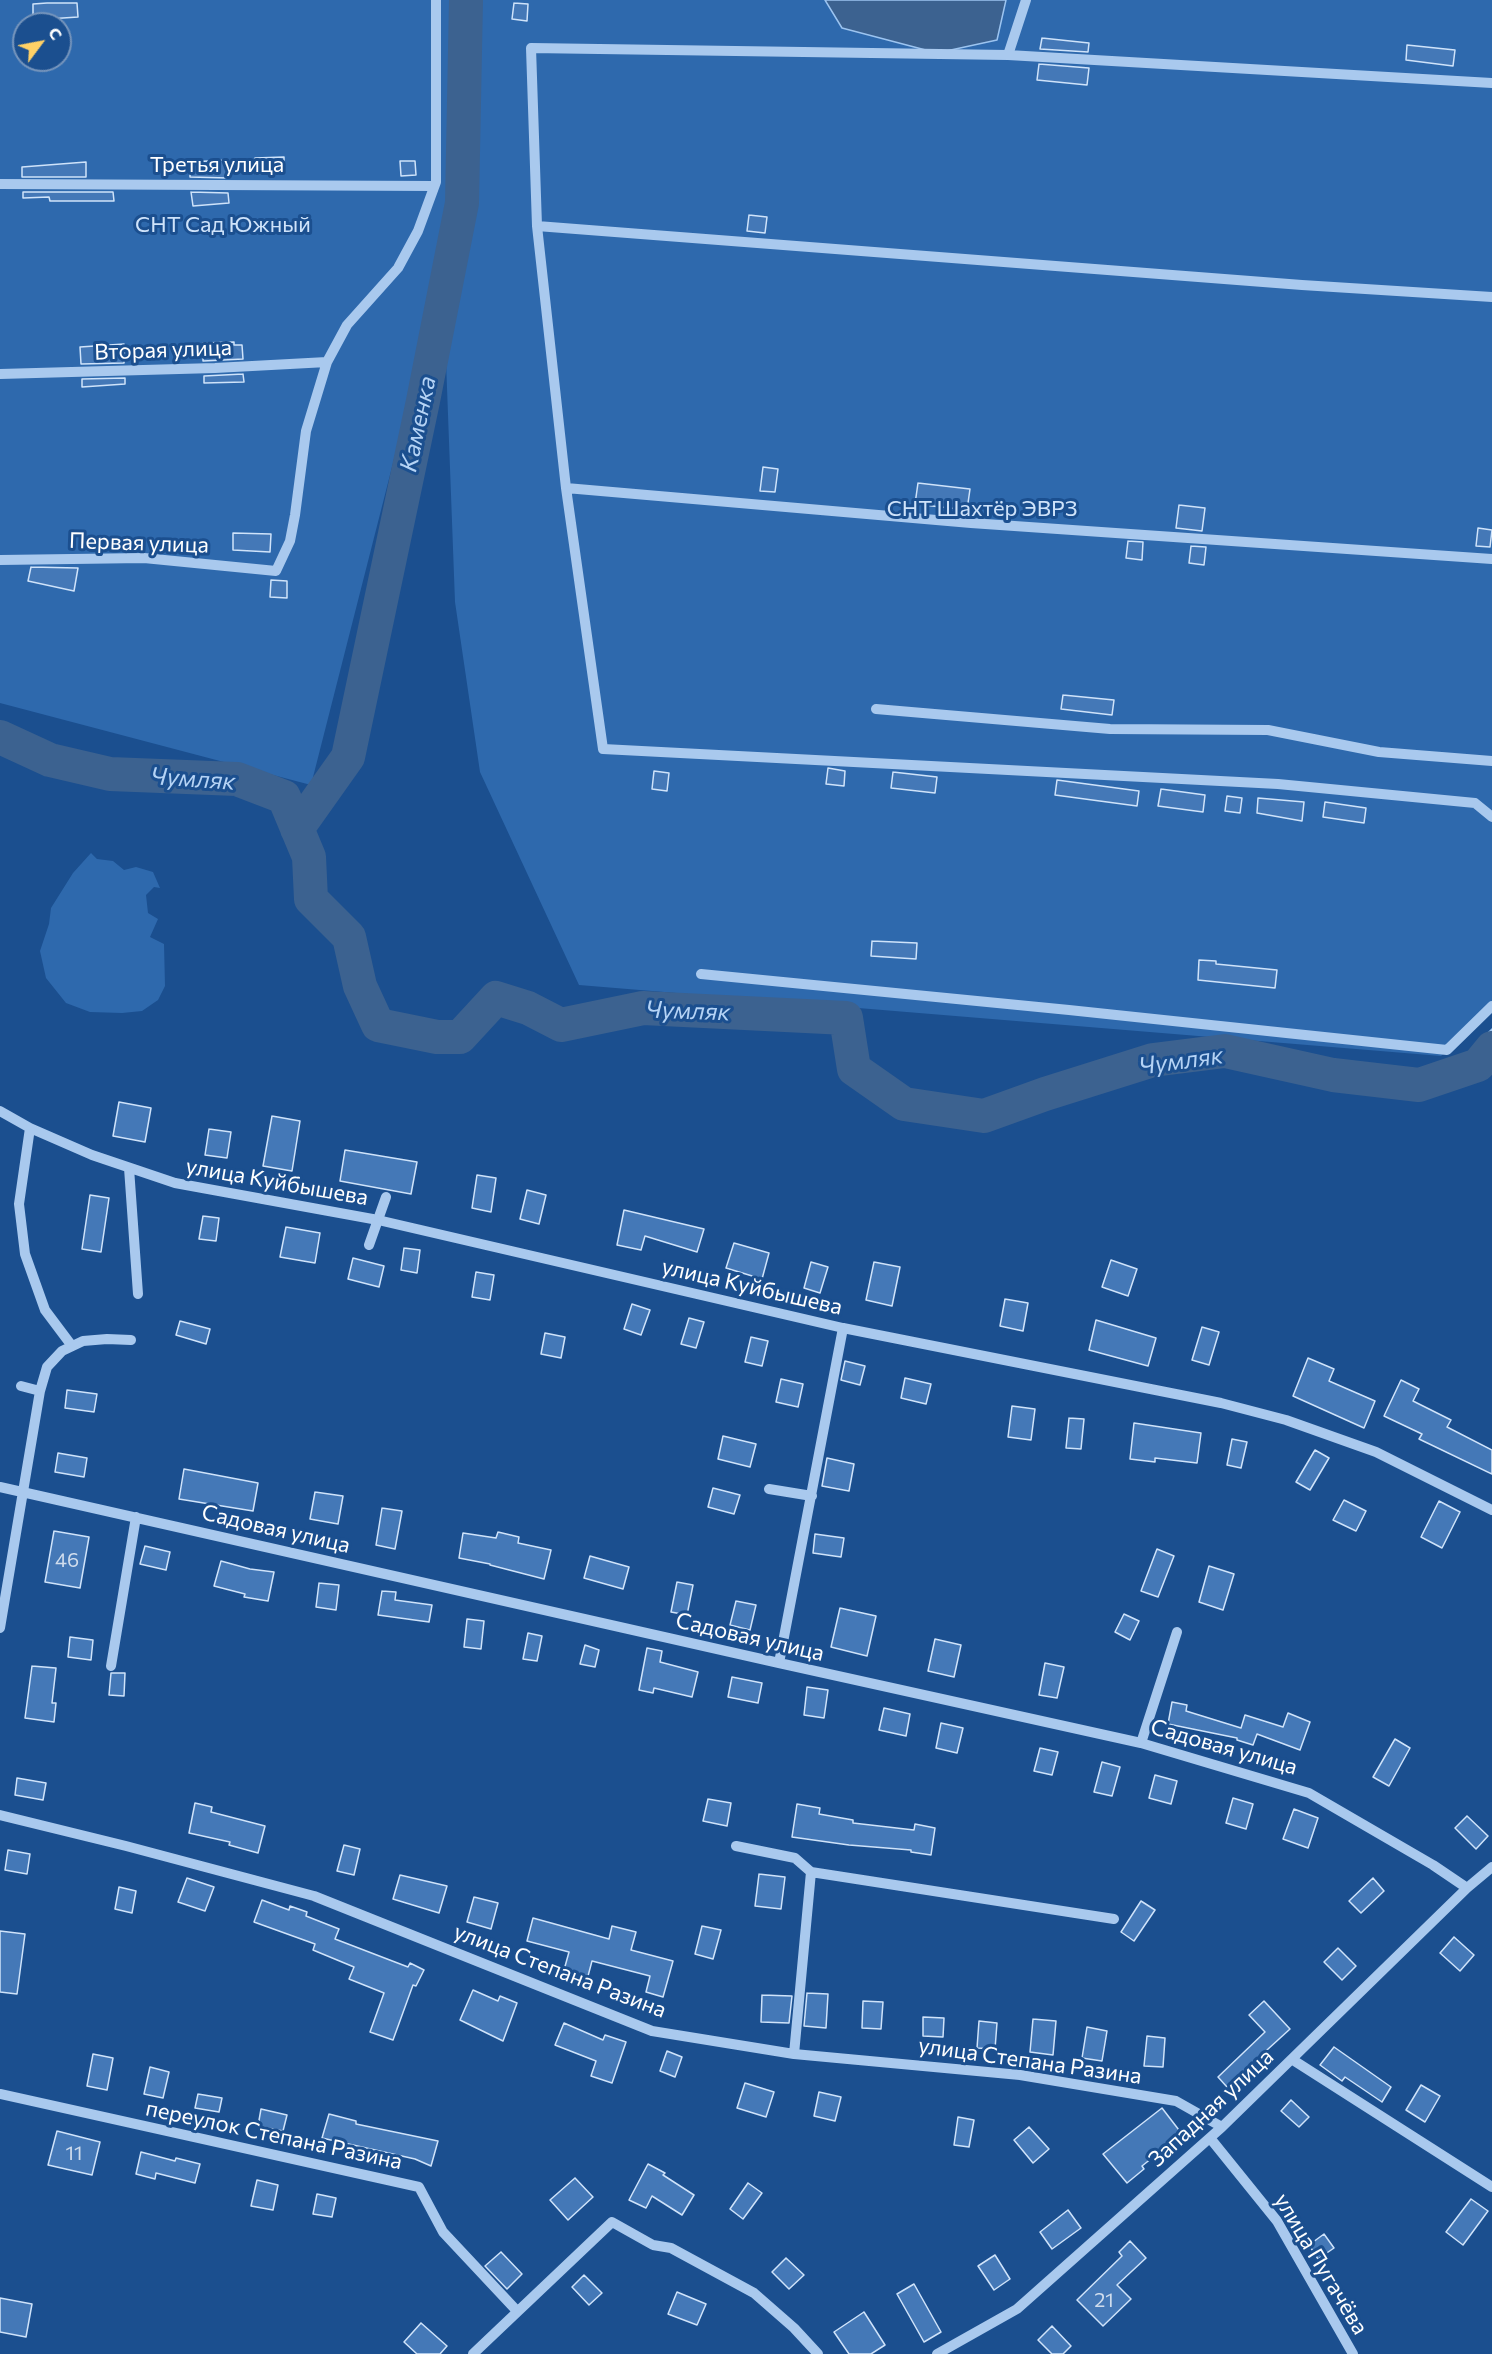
<!DOCTYPE html>
<meta charset="utf-8">
<style>
body{margin:0}
#map{position:relative;width:1492px;height:2354px;overflow:hidden;background:#1b4f8f;font-family:Commissioner,sans-serif}
canvas{display:block}
.north{position:absolute;left:12px;top:12px;width:60px;height:60px;box-sizing:border-box;background:#1b4f8f;border:2px solid #7695bc;border-radius:50%;rotate:58deg;font-size:16px;font-weight:700;line-height:24px;text-align:center;color:#fff}
.north::after{content:'';display:block;margin:auto;width:21px;height:27px;background:#ffd166;clip-path:polygon(50% 0,100% 100%,50% 72%,0 100%)}
</style>
<div id="map">
<canvas width="1492" height="2354"></canvas>
<div class="north">С</div>
</div>
<script>
const context = document.querySelector('canvas').getContext('2d');
context.lineJoin = 'round';
function fillPath(path, color) { context.fillStyle = color; context.fill(path, 'evenodd'); }
const poly = rows => new Path2D(rows.map(r => 'M' + r).join(''));
function stroke(path, color, width, dash) { context.strokeStyle = color; context.lineWidth = width; context.lineCap = dash ? 'butt' : 'round'; context.setLineDash(dash || []); context.stroke(path); }
function write(font, color, halo, rows, align = 'center') {
  context.font = font + ' Commissioner,sans-serif'; context.lineWidth = 6; context.setLineDash([]); context.textBaseline = 'middle'; context.strokeStyle = halo; context.fillStyle = color; for (const [text, x, y, turn = 0] of rows) {
    context.save(); context.translate(x, y); context.rotate((+turn || 0) * Math.PI / 180); context.textAlign = isNaN(turn) ? turn : align; if (halo) context.strokeText(text, 0, 0); context.fillText(text, 0, 0); context.restore();
  }
}
fillPath(poly([
 [0,0,451,0,446,255,311,785,0,703],
 [24,24,60,24,60,60,24,60],
 [456,0,1492,0,1492,1011,1441,1056,579,985,480,772,455,602,446,361],
 [91,853,97,859,113,861,124,870,136,867,153,872,160,888,154,887,146,895,148,913,158,919,150,937,164,944,165,986,158,1000,142,1011,122,1013,90,1012,66,1003,46,978,40,951,49,924,51,908,73,873]
]), '#2e69ad');
const water = poly([
 [825,0,1006,0,997,40,937,53,842,28,825,0],
 [1492,1029,1492,1070,1477,1080,1471,1059,1477,1044,1492,1029]
]);
fillPath(water, '#3c6290');
stroke(water, '#9cc4f0', 1.5);
stroke(poly([
 [0,737,50,760,110,774,237,779,284,797,309,857,311,899,349,937,360,986,378,1025,437,1037,460,1037,496,998,528,1008,561,1025,643,1008,846,1018,854,1069,904,1104,984,1116,1045,1094,1153,1060,1225,1051,1333,1075,1419,1085,1478,1065,1492,1048],
 [297,829,348,757,423,401,462,203,466,0]
]), '#3c6290', 34);
const building = poly([
 [47,3,77,3,78,17,33,20,33,4,47,3],
 [514,3,528,4,527,21,512,19,514,3],
 [1042,38,1089,43,1088,52,1040,49,1042,38],
 [1407,45,1455,50,1453,66,1406,60,1407,45],
 [1039,64,1089,68,1087,85,1037,80,1039,64],
 [284,157,284,173,256,174,255,158,284,157],
 [227,160,228,178,190,177,190,162,227,160],
 [400,161,415,161,416,175,401,176,400,161],
 [86,162,86,177,22,177,22,167,86,162],
 [23,192,113,192,114,201,50,201,49,197,23,198,23,192],
 [191,192,228,193,229,203,193,206,191,192],
 [749,215,767,217,765,233,747,231,749,215],
 [234,342,234,345,242,345,243,359,203,361,203,343,234,342],
 [124,344,124,363,81,364,80,347,124,344],
 [243,374,244,382,204,383,204,376,243,374],
 [125,378,125,384,82,387,82,379,125,378],
 [763,467,778,469,775,492,760,491,763,467],
 [918,483,970,489,967,510,915,504,918,483],
 [1179,505,1205,508,1202,531,1176,528,1179,505],
 [1478,528,1492,530,1490,547,1476,546,1478,528],
 [233,533,271,534,270,552,233,550,233,533],
 [1128,541,1143,542,1142,560,1126,558,1128,541],
 [1191,546,1206,547,1204,565,1189,563,1191,546],
 [31,567,78,568,74,591,28,581,31,567],
 [271,580,287,581,287,598,270,597,271,580],
 [1063,695,1114,700,1112,715,1061,709,1063,695],
 [828,768,845,771,844,786,826,784,828,768],
 [654,771,669,773,667,791,652,789,654,771],
 [893,772,937,777,935,793,891,788,893,772],
 [1057,780,1139,791,1137,806,1055,795,1057,780],
 [1161,789,1205,795,1203,812,1158,806,1161,789],
 [1227,796,1242,798,1240,813,1225,811,1227,796],
 [1258,798,1304,802,1302,821,1257,813,1258,798],
 [1325,802,1366,808,1364,823,1323,817,1325,802],
 [872,941,917,943,916,959,871,956,872,941],
 [1199,960,1216,961,1216,964,1277,970,1275,988,1198,980,1199,960],
 [119,1102,151,1108,145,1142,113,1136,119,1102],
 [272,1116,300,1121,292,1171,263,1166,272,1116],
 [209,1129,231,1132,227,1158,205,1155,209,1129],
 [345,1150,417,1162,411,1194,340,1181,345,1150],
 [477,1175,496,1178,491,1212,472,1208,477,1175],
 [527,1190,546,1195,539,1224,520,1219,527,1190],
 [90,1195,109,1198,101,1252,82,1249,90,1195],
 [624,1210,704,1229,697,1252,645,1236,641,1250,617,1245,624,1210],
 [203,1216,219,1218,216,1241,199,1239,203,1216],
 [286,1227,320,1233,315,1263,280,1257,286,1227],
 [734,1243,769,1253,762,1279,726,1268,734,1243],
 [404,1248,420,1250,417,1273,401,1270,404,1248],
 [353,1258,384,1266,379,1287,348,1279,353,1258],
 [1111,1260,1137,1269,1128,1296,1102,1287,1111,1260],
 [811,1262,828,1267,820,1293,804,1288,811,1262],
 [874,1262,900,1267,892,1306,866,1300,874,1262],
 [476,1272,494,1275,490,1300,472,1297,476,1272],
 [1005,1299,1028,1303,1023,1331,1000,1326,1005,1299],
 [632,1304,650,1310,641,1335,624,1329,632,1304],
 [689,1318,704,1322,696,1348,681,1344,689,1318],
 [1096,1320,1156,1338,1148,1366,1089,1350,1096,1320],
 [180,1321,210,1329,206,1344,176,1335,180,1321],
 [1202,1327,1219,1332,1209,1365,1192,1360,1202,1327],
 [545,1333,565,1337,561,1358,541,1354,545,1333],
 [751,1337,768,1341,762,1366,745,1362,751,1337],
 [1308,1358,1334,1369,1329,1381,1375,1401,1364,1428,1293,1396,1308,1358],
 [845,1361,865,1366,860,1385,841,1380,845,1361],
 [905,1378,931,1384,926,1404,901,1398,905,1378],
 [781,1379,803,1384,798,1407,776,1402,781,1379],
 [1401,1380,1419,1389,1413,1401,1451,1420,1447,1427,1492,1450,1492,1474,1419,1439,1422,1434,1384,1416,1401,1380],
 [67,1390,97,1394,94,1412,65,1408,67,1390],
 [1012,1406,1035,1409,1031,1440,1008,1437,1012,1406],
 [1069,1418,1084,1419,1081,1449,1066,1448,1069,1418],
 [1134,1423,1201,1433,1197,1463,1155,1458,1155,1462,1130,1459,1134,1423],
 [723,1436,756,1444,750,1467,718,1459,723,1436],
 [1232,1439,1247,1442,1241,1468,1227,1465,1232,1439],
 [1315,1450,1329,1458,1310,1490,1296,1482,1315,1450],
 [58,1453,87,1458,84,1477,55,1472,58,1453],
 [827,1458,854,1464,849,1491,822,1486,827,1458],
 [184,1469,258,1483,253,1511,179,1499,184,1469],
 [713,1488,740,1495,734,1514,708,1507,713,1488],
 [315,1492,343,1496,338,1524,310,1519,315,1492],
 [1344,1500,1366,1511,1356,1531,1333,1520,1344,1500],
 [1439,1501,1460,1512,1442,1548,1421,1537,1439,1501],
 [382,1508,402,1511,395,1549,376,1545,382,1508],
 [54,1531,89,1537,80,1588,45,1582,54,1531],
 [498,1532,519,1537,518,1543,551,1550,544,1579,490,1565,490,1564,459,1558,463,1533,496,1538,498,1532],
 [815,1534,844,1538,841,1557,813,1553,815,1534],
 [145,1546,170,1552,166,1570,140,1564,145,1546],
 [1157,1549,1174,1556,1158,1597,1141,1591,1157,1549],
 [590,1556,629,1567,623,1589,584,1578,590,1556],
 [221,1561,250,1569,274,1572,268,1601,244,1597,245,1594,214,1586,221,1561],
 [1209,1566,1234,1574,1223,1610,1199,1602,1209,1566],
 [677,1582,693,1585,687,1615,671,1612,677,1582],
 [319,1583,339,1585,336,1610,316,1607,319,1583],
 [382,1591,396,1592,395,1600,432,1605,429,1622,378,1615,382,1591],
 [736,1601,756,1605,750,1630,730,1625,736,1601],
 [840,1608,876,1616,867,1656,831,1647,840,1608],
 [1124,1614,1139,1621,1130,1640,1115,1632,1124,1614],
 [467,1619,484,1621,481,1649,464,1647,467,1619],
 [528,1633,542,1636,537,1661,523,1659,528,1633],
 [70,1637,93,1640,91,1660,68,1657,70,1637],
 [935,1639,961,1645,954,1677,928,1671,935,1639],
 [585,1645,599,1650,595,1667,580,1664,585,1645],
 [647,1648,662,1651,660,1662,698,1672,692,1697,654,1688,653,1693,639,1690,647,1648],
 [1045,1663,1064,1667,1057,1698,1039,1695,1045,1663],
 [32,1666,56,1668,52,1703,56,1703,54,1722,25,1718,32,1666],
 [111,1673,125,1673,124,1696,109,1695,111,1673],
 [732,1677,762,1683,758,1703,728,1697,732,1677],
 [807,1687,828,1690,824,1718,804,1715,807,1687],
 [1172,1702,1187,1705,1186,1711,1241,1728,1245,1715,1283,1727,1288,1713,1310,1722,1300,1750,1257,1734,1253,1745,1237,1740,1237,1738,1168,1724,1172,1702],
 [884,1708,910,1714,906,1736,879,1730,884,1708],
 [941,1723,963,1728,957,1753,936,1748,941,1723],
 [1395,1739,1410,1748,1389,1786,1373,1777,1395,1739],
 [1040,1748,1058,1752,1052,1775,1034,1771,1040,1748],
 [1102,1762,1120,1767,1112,1796,1094,1792,1102,1762],
 [1155,1775,1177,1781,1171,1804,1149,1798,1155,1775],
 [17,1778,46,1783,43,1800,15,1795,17,1778],
 [1233,1798,1253,1804,1246,1829,1226,1823,1233,1798],
 [708,1799,731,1803,727,1826,703,1821,708,1799],
 [195,1803,212,1807,211,1812,265,1826,258,1853,229,1845,230,1842,189,1833,195,1803],
 [797,1804,820,1808,819,1814,853,1820,853,1823,914,1830,915,1824,935,1828,931,1855,911,1852,911,1850,849,1845,792,1837,797,1804],
 [1294,1809,1318,1818,1308,1848,1283,1839,1294,1809],
 [1467,1816,1488,1836,1476,1849,1455,1828,1467,1816],
 [344,1845,360,1849,354,1875,337,1871,344,1845],
 [8,1850,30,1854,27,1874,5,1870,8,1850],
 [759,1874,785,1877,781,1909,755,1906,759,1874],
 [400,1875,447,1886,439,1913,393,1899,400,1875],
 [187,1878,214,1887,205,1911,178,1902,187,1878],
 [1373,1878,1384,1891,1361,1913,1349,1901,1373,1878],
 [119,1887,136,1891,132,1913,115,1909,119,1887],
 [474,1897,498,1903,491,1929,467,1922,474,1897],
 [262,1900,289,1910,290,1906,307,1912,306,1916,339,1929,335,1939,408,1967,410,1963,424,1970,416,1986,413,1985,393,2040,370,2032,384,1993,349,1979,354,1967,313,1950,315,1944,254,1922,262,1900],
 [1141,1901,1155,1910,1134,1941,1121,1932,1141,1901],
 [533,1918,609,1939,612,1926,636,1932,631,1950,673,1961,663,1997,646,1992,650,1976,592,1961,588,1976,564,1970,569,1952,527,1941,533,1918],
 [702,1926,721,1930,713,1959,695,1954,702,1926],
 [0,1931,25,1934,17,1994,0,1992,0,1931],
 [1454,1937,1474,1955,1460,1971,1440,1953,1454,1937],
 [1338,1948,1356,1966,1342,1980,1324,1962,1338,1948],
 [473,1990,498,2001,500,1996,517,2003,503,2041,460,2020,473,1990],
 [807,1993,828,1994,826,2028,804,2026,807,1993],
 [762,1995,792,1996,789,2023,761,2022,762,1995],
 [863,2001,883,2002,881,2029,862,2028,863,2001],
 [1264,2001,1290,2029,1256,2060,1259,2064,1238,2084,1234,2080,1227,2087,1218,2077,1265,2032,1249,2015,1264,2001],
 [923,2017,944,2018,943,2037,923,2036,923,2017],
 [1033,2019,1056,2021,1053,2055,1030,2052,1033,2019],
 [979,2021,997,2023,995,2049,977,2048,979,2021],
 [564,2023,603,2040,605,2035,626,2042,612,2083,591,2076,596,2061,555,2045,564,2023],
 [1087,2027,1107,2031,1102,2061,1082,2058,1087,2027],
 [1147,2036,1165,2038,1163,2067,1144,2066,1147,2036],
 [1334,2047,1391,2087,1382,2102,1345,2077,1342,2081,1320,2065,1334,2047],
 [667,2051,682,2057,675,2077,660,2071,667,2051],
 [93,2054,113,2058,107,2090,87,2086,93,2054],
 [150,2067,169,2072,163,2098,144,2094,150,2067],
 [745,2083,774,2092,766,2117,737,2108,745,2083],
 [1421,2085,1440,2096,1425,2122,1406,2110,1421,2085],
 [819,2092,841,2097,835,2121,814,2116,819,2092],
 [198,2094,222,2098,219,2112,195,2108,198,2094],
 [1291,2100,1309,2117,1299,2127,1281,2111,1291,2100],
 [1162,2108,1182,2134,1142,2166,1144,2169,1127,2183,1103,2154,1162,2108],
 [261,2109,287,2115,283,2131,258,2126,261,2109],
 [329,2114,356,2121,356,2124,438,2141,431,2166,415,2159,322,2138,329,2114],
 [958,2117,974,2120,969,2147,954,2145,958,2117],
 [1029,2127,1049,2149,1033,2163,1014,2140,1029,2127],
 [57,2131,100,2142,92,2175,48,2165,57,2131],
 [141,2152,175,2161,176,2158,200,2164,195,2183,156,2173,155,2179,136,2174,141,2152],
 [648,2164,665,2173,663,2175,694,2195,682,2215,652,2196,646,2208,629,2200,648,2164],
 [575,2178,593,2197,568,2220,550,2200,575,2178],
 [257,2180,278,2185,273,2210,251,2206,257,2180],
 [748,2183,762,2193,743,2219,730,2209,748,2183],
 [317,2194,336,2198,332,2217,313,2214,317,2194],
 [1471,2199,1488,2211,1463,2245,1446,2232,1471,2199],
 [1068,2210,1081,2228,1052,2249,1040,2232,1068,2210],
 [1324,2234,1334,2248,1318,2259,1309,2245,1324,2234],
 [1130,2241,1146,2258,1117,2285,1131,2299,1103,2326,1077,2300,1122,2256,1119,2252,1130,2241],
 [501,2252,522,2274,507,2289,485,2266,501,2252],
 [995,2255,1010,2279,994,2290,978,2266,995,2255],
 [786,2258,804,2275,789,2289,772,2272,786,2258],
 [584,2275,602,2293,589,2305,572,2287,584,2275],
 [914,2284,941,2332,924,2342,897,2294,914,2284],
 [677,2292,706,2304,697,2325,668,2314,677,2292],
 [0,2298,32,2304,26,2337,0,2332,0,2298],
 [864,2312,885,2345,871,2354,849,2354,834,2332,864,2312],
 [421,2323,447,2346,440,2354,417,2354,404,2342,421,2323],
 [1052,2326,1071,2346,1063,2354,1052,2354,1038,2340,1052,2326]
]);
fillPath(building, '#4478b7');
stroke(building, '#cfe3fa', 1.5);
stroke(poly([
 [1008,55,1026,0],
 [1492,83,1008,55,531,48,537,226,566,488,603,749,1278,784,1475,803,1492,817],
 [0,184,434,186],
 [537,226,1302,285,1492,297],
 [0,374,215,368,327,362],
 [566,488,971,523,1492,559],
 [0,560,144,558,276,571,290,541,295,515,306,431,327,362,347,325,398,268,418,231,436,182,436,0],
 [876,709,1110,729,1268,730,1379,752,1492,761],
 [701,974,1069,1010,1447,1050,1492,1006],
 [0,1111,30,1128,92,1155,175,1183,378,1220,843,1328,1221,1403,1286,1420,1376,1452,1492,1510],
 [30,1128,19,1204,25,1254,45,1310,72,1346],
 [129,1168,138,1294],
 [369,1245,386,1197],
 [21,1386,40,1391,47,1367,62,1351,83,1341,107,1339,131,1340],
 [0,1487,779,1663,1141,1743,1309,1793,1433,1865,1467,1888],
 [769,1489,812,1496],
 [0,1628,40,1391],
 [779,1663,843,1328],
 [111,1666,136,1517],
 [1141,1743,1177,1632],
 [0,1815,126,1846,314,1896,652,2031,794,2054,1020,2075,1176,2101,1222,2127],
 [736,1846,795,1858,811,1872],
 [794,2054,811,1872,1114,1919],
 [1293,2060,1492,2187],
 [0,2094,419,2187,443,2232,517,2311],
 [1210,2138,1277,2221,1353,2354],
 [473,2354,612,2222,653,2245,671,2248,754,2293,794,2328,818,2354],
 [937,2354,1017,2309,1222,2127,1467,1888,1492,1867]
]), '#a9c9ee', 10);
write('20px', '#d0dded', null, [
 ["46",67,1560],
 ["11",74,2153],
 ["21",1104,2300]
]);
write('22px', '#fff', '#1b4f8f', [
 ["Третья улица",217,165],
 ["Вторая улица",163,350,-2],
 ["Первая улица",139,543,2],
 ["улица Куйбышева",277,1182,10],
 ["улица Куйбышева",752,1287,13],
 ["Садовая улица",276,1529,13],
 ["Садовая улица",750,1637,13],
 ["Садовая улица",1224,1747,16],
 ["улица Степана Разина",560,1971,21],
 ["улица Степана Разина",1030,2061,8],
 ["Западная улица",1211,2108,-43],
 ["переулок Степана Разина",274,2135,12],
 ["улица Пугачёва",1321,2264,59]
]);
write('22px', '#cfe3fa', '#1b4f8f', [
 ["СНТ Сад Южный",223,225],
 ["СНТ Шахтёр ЭВРЗ",982,509]
]);
write('italic 24px', '#b5d3f5', '#1b4f8f', [
 ["Каменка",418,424,-78],
 ["Чумляк",193,779,4],
 ["Чумляк",688,1011,2],
 ["Чумляк",1181,1061,-8]
]);
</script>
